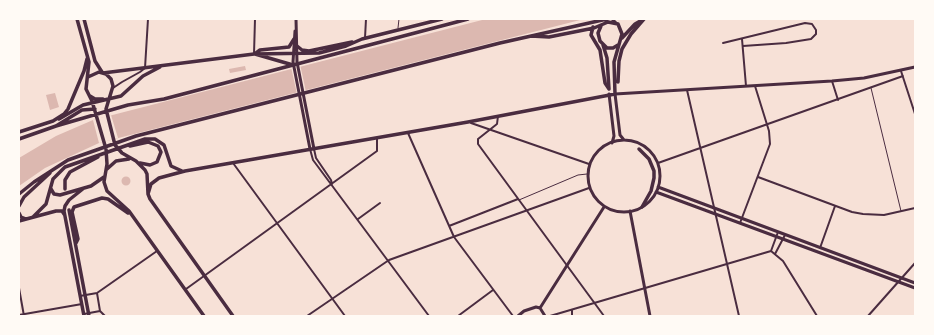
<!DOCTYPE html>
<style>
body{margin:0}
#map{position:relative;width:934px;height:335px;overflow:hidden;background:#f7e1d7;font-family:"Roboto Serif",serif}
canvas{display:block}
.frame{position:absolute;inset:0;border:20px solid #fffaf5;pointer-events:none}
</style>
<div id="map">
<canvas width="934" height="335"></canvas>
<div class="frame"></div>
</div>
<script>
const context = document.querySelector('canvas').getContext('2d');
context.lineJoin = 'round';
function fillPath(path, color) { context.fillStyle = color; context.fill(path, 'evenodd'); }
const poly = rows => new Path2D(rows.map(r => 'M' + r).join(''));
function stroke(path, color, width, dash) { context.strokeStyle = color; context.lineWidth = width; context.lineCap = dash ? 'butt' : 'round'; context.setLineDash(dash || []); context.stroke(path); }
fillPath(poly([
 [486,19,584,19,99,143,45,168,19,186,19,158,56,136,93,120],
 [245,66,246,70,230,73,229,69],
 [55,93,59,107,50,110,46,95],
 '121.5 181a4.5 4.5 0 1 1 9 0a4.5 4.5 0 1 1-9 0Z'
]), '#dcb8b0');
fillPath(poly([
 [300,64,306,92,297,94,291,67],
 [111,115,118,138,99,143,93,120]
]), '#f7e1d7');
stroke(poly([
 [398,28,399,19],
 [871,88,901,211],
 [519,200,578,175,587,174]
]), '#4a2c40', 1);
stroke(poly([
 [365,38,366,19],
 [742,39,746,86],
 [723,43,805,23,812,24,816,30,816,34,811,39,786,43,743,46],
 [254,54,255,19],
 [901,71,915,114],
 [832,81,838,100],
 [113,88,122,82,140,72,145,68,148,19],
 [687,90,739,316],
 [498,116,497,124,478,139,478,144,604,316],
 [471,123,589,164],
 [408,133,454,237,513,316],
 [310,149,313,160,429,316],
 [314,149,316,158,331,180,332,184],
 [233,163,345,316],
 [658,163,903,76],
 [758,177,852,212,863,214,884,215,915,208],
 [358,219,380,203],
 [740,223,770,144,769,131,755,86],
 [449,226,518,199],
 [820,248,835,206],
 [771,251,783,261,817,316],
 [771,251,778,232],
 [775,254,785,235],
 [19,288,24,316],
 [186,289,377,151,377,138],
 [97,293,100,311,105,316],
 [80,296,97,293,157,251],
 [84,314,100,311],
 [19,315,82,304],
 [307,316,389,260,589,188],
 [458,316,493,290],
 [550,316,771,251],
 [572,316,572,310],
 [868,316,915,263]
]), '#4a2c40', 2);
stroke(poly([
 [615,94,832,81,864,78,915,67]
]), '#4a2c40', 3);
stroke(poly([
 [296,19,297,62,314,149],
 [612,19,616,23],
 [295,31,293,62,310,149],
 [609,94,614,136,612,143],
 [615,94,620,135,624,140],
 '588 176a36 36 0 1 1 72 0a36 36 0 1 1-72 0Z',
 [658,187,915,283],
 [656,192,915,288],
 [630,211,650,316],
 [540,308,604,207],
 [518,316,524,311,536,307,540,308,545,316]
]), '#4a2c40', 3);
stroke(poly([
 [77,19,89,62,86,89,92,101,106,149,107,164,104,182,107,191,129,211,204,316],
 [84,19,95,61,102,72],
 [601,26,598,33,600,41,607,48,613,48,618,45],
 [593,27,591,35,600,50,605,83,609,89],
 [622,38,635,24,642,20],
 [603,45,607,58,609,89],
 [297,46,302,50,309,51,352,42],
 [256,53,260,50,289,47,294,39],
 [255,54,293,65],
 [103,73,254,54,319,53,346,46,362,39,442,19],
 [88,77,99,72,106,74,111,79,113,86,106,109,115,145,122,153,136,161,145,170,147,174,148,194,150,199,233,316],
 [618,82,619,61,622,49,631,34,644,19],
 [90,96,95,99,103,99],
 [59,119,83,105,121,96,143,76,160,67],
 [56,126,128,105,164,99,468,19],
 [19,132,53,121,64,114,68,109,84,71,87,59],
 [19,139,56,126,82,110,95,109],
 [130,146,148,142,158,146,161,152,157,162,150,165,140,163],
 [639,149,649,159,654,171,654,178,651,191,642,207],
 [107,169,116,161,129,159],
 [51,189,54,194,60,195,91,186,104,177],
 [65,189,65,180,70,172,98,157],
 [19,194,34,182,68,160,136,136,500,43,607,19],
 [148,194,151,184,159,178,185,171,468,122,615,94,614,62,622,34,618,24,608,22,594,28,549,37,531,36],
 [19,206,24,197,50,173],
 [69,210,89,316],
 [19,213,21,217,26,219],
 [33,217,46,204,53,179,65,167,145,139,155,139,164,145,171,166,182,171],
 [19,221,56,211,62,211,64,214],
 [76,243,78,239,72,212,74,207,102,198,108,199,128,213],
 [84,316,64,211,65,206,69,200,84,188]
]), '#4a2c40', 3.5);
</script>
